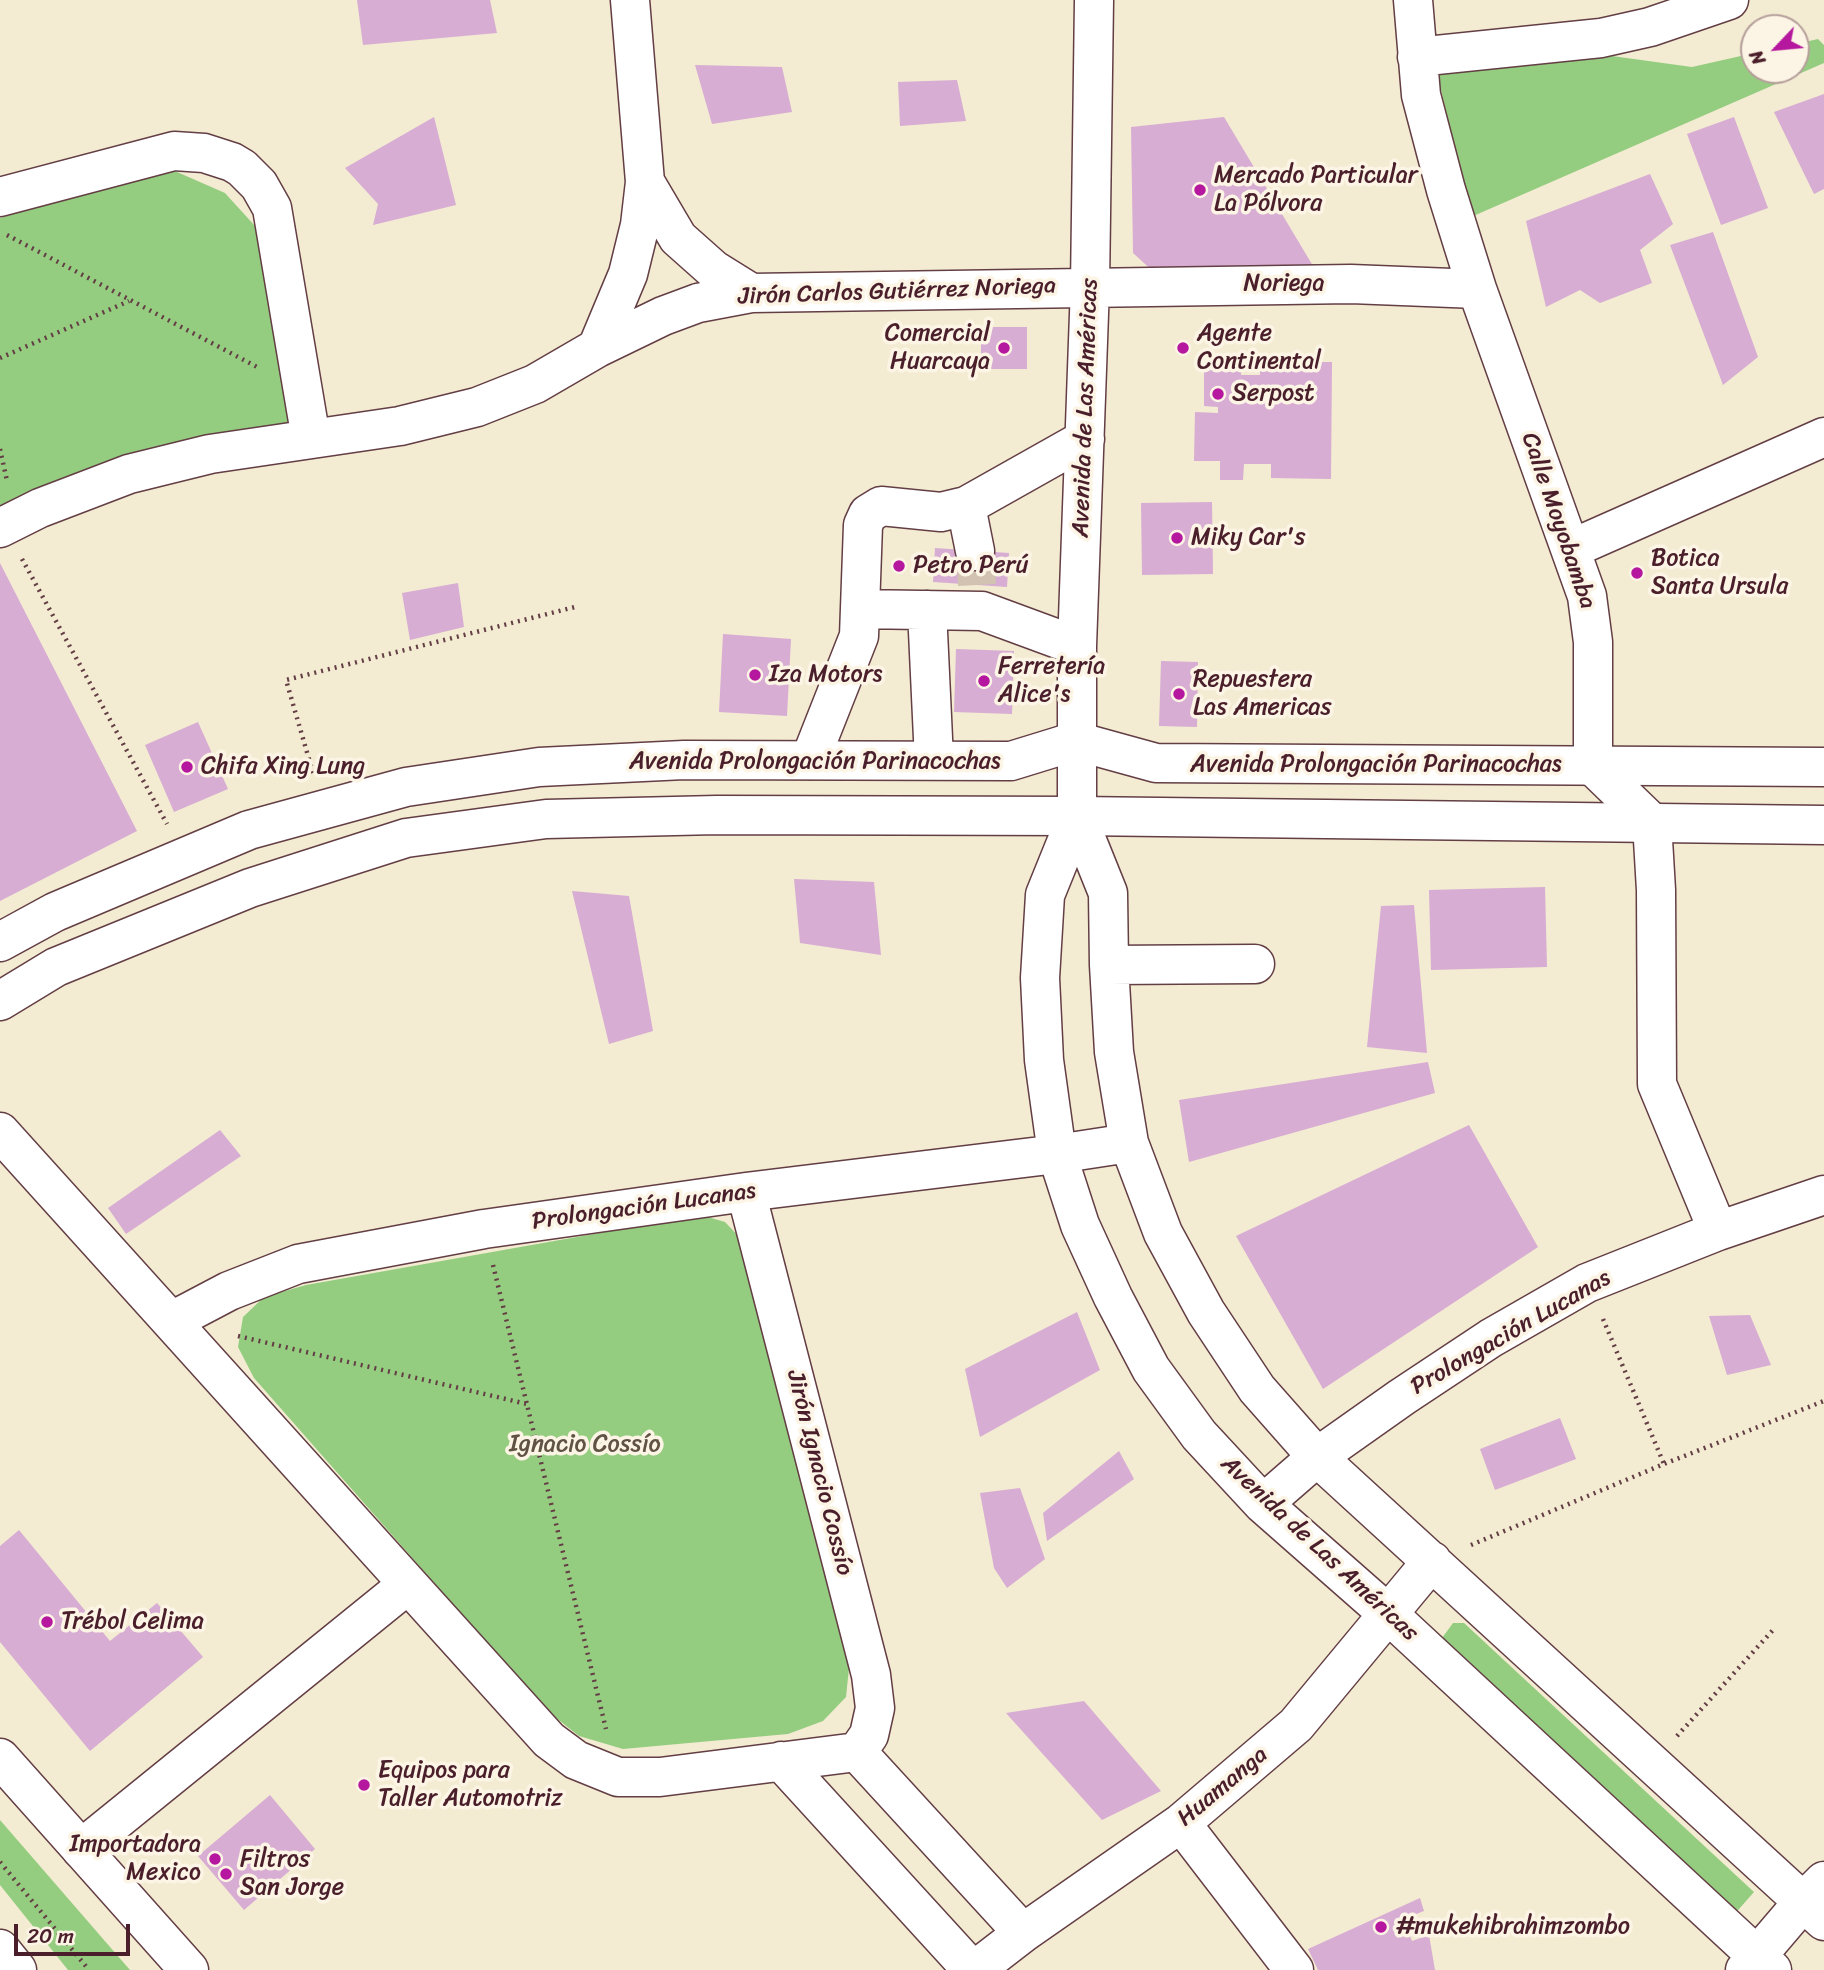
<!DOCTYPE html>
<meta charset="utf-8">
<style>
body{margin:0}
#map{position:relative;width:1824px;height:1970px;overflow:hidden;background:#f3ebd2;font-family:Sriracha,sans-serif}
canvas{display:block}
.north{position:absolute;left:1740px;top:14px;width:70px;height:70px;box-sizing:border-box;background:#fcf5e5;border:2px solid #b59f9b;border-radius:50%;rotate:244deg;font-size:19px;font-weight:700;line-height:28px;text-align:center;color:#4a1f2b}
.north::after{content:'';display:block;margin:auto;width:24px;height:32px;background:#b5179e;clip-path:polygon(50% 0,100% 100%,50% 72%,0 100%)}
.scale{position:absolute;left:14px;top:1924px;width:116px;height:32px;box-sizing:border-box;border:4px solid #4a1f2b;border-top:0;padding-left:9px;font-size:21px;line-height:24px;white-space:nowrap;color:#4a1f2b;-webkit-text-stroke:5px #fcf5e5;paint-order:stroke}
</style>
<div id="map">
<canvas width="1824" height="1970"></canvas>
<div class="north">N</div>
<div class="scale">20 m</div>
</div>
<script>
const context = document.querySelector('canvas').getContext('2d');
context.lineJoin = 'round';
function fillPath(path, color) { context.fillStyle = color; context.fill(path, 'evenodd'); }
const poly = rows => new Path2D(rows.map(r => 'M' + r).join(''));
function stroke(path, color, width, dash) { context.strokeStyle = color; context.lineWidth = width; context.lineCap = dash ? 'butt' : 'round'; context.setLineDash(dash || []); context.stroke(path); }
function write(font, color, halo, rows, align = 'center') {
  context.font = font + ' Sriracha,sans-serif'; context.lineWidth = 7; context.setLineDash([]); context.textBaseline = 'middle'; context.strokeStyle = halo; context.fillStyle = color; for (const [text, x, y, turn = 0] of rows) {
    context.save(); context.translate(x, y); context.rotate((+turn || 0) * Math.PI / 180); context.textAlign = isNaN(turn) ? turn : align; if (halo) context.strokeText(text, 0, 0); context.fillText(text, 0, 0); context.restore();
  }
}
fillPath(poly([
 [1818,39,1824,45,1824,63,1471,217,1435,64,1612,56,1692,67,1754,53,1754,70,1796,70,1796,44],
 [168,168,225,193,265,237,281,317,289,426,0,508,0,218],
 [701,1215,725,1222,744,1242,849,1668,846,1697,823,1721,788,1734,623,1749,579,1736,546,1710,254,1378,238,1347,243,1317,264,1297,306,1285],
 [1453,1623,1464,1623,1754,1892,1732,1917,1442,1638],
 [0,1820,130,1970,68,1970,0,1885]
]), '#95cd80');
fillPath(poly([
 [357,0,490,0,497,33,363,45],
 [695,65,782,67,792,112,712,124],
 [957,80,966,121,900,126,898,82],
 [1824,94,1824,189,1814,194,1774,112],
 [434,117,456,205,373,225,378,204,345,168],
 [1224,117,1313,266,1156,274,1133,253,1131,127],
 [1734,117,1768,208,1721,225,1687,134],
 [1650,174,1673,224,1640,250,1652,283,1600,303,1580,290,1546,307,1526,221],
 [1713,232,1758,357,1723,385,1670,245],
 [981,327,1027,327,1027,369,981,369],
 [1204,362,1242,362,1241,375,1260,375,1260,362,1332,362,1331,479,1271,478,1271,464,1244,464,1243,480,1220,480,1220,461,1194,461,1195,412,1218,413,1218,407,1204,406],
 [1212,502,1213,574,1142,575,1141,503],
 [935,548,1009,553,1007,587,933,582],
 [0,563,137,831,0,901],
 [458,583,464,627,410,640,402,593],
 [723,634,791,639,787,716,719,712],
 [956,649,1014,651,1012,714,954,712],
 [1161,661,1198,662,1197,727,1159,726],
 [198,722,228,789,174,812,145,745],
 [794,879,874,882,881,955,800,943],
 [1545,887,1547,967,1431,970,1429,890],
 [572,891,629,896,653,1031,609,1044],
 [1414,905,1427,1053,1367,1047,1381,906],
 [1428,1062,1435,1093,1189,1162,1179,1100],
 [1469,1125,1538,1247,1323,1389,1236,1236],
 [220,1130,241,1156,126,1234,108,1208],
 [1077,1312,1100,1370,980,1437,965,1369],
 [1750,1315,1771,1365,1727,1375,1709,1316],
 [1560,1418,1576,1459,1495,1490,1480,1449],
 [1119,1451,1134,1479,1047,1541,1043,1513],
 [1020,1488,1045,1559,1007,1588,994,1568,980,1493],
 [19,1530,110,1641,157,1603,203,1657,90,1751,0,1642,0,1546],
 [1084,1701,1161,1791,1102,1820,1006,1713],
 [270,1795,315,1849,244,1910,198,1856],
 [1420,1898,1424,1911,1403,1919,1412,1941,1429,1935,1435,1970,1318,1970,1308,1949]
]), '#d7add3');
stroke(poly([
 [975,551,977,585]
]), '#d1c2b1', 38, [38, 19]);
const minor = poly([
 [1094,0,1090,286,1077,646,1077,816,1108,893,1109,965,1114,1052,1129,1143,1163,1233,1206,1312,1257,1389,1317,1457,1824,1921],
 [1413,0,1421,95,1446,190,1477,289,1587,596,1593,642,1593,766,1652,823,1656,890,1657,1084,1718,1231],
 [1417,57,1601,38,1650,27,1729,0],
 [645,182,678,238,714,270,751,293],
 [0,197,174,151,204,153,232,162,242,168,259,185,272,208,311,439],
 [597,348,628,274,640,225,645,182,630,0],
 [966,506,975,551],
 [0,528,40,508,129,474,210,454,400,426,477,407,535,384,597,348,663,316,698,303,751,293,1351,284,1477,289],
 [1571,549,1824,437],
 [860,609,982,611,1077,646],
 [927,610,934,760],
 [810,760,859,636,863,525,868,514,881,506,941,512,966,506,1085,439],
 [1077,816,1045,895,1040,978,1044,1060,1057,1154,1080,1225,1113,1297,1151,1369,1199,1435,1263,1504,1387,1613,1772,1970],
 [1109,965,1255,964],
 [0,1132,549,1740,576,1760,618,1777,660,1777,857,1752],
 [746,1192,871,1675,875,1708,869,1735,857,1752],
 [172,1321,229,1291,298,1264,484,1229,746,1192,1057,1154,1129,1143],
 [1263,1504,1317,1457,1402,1397,1491,1338,1587,1283,1718,1231,1824,1195],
 [857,1752,1023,1933],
 [781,1761,972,1970],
 [1181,1823,1294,1970],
 [81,1849,407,1585],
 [975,1970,1023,1933,1181,1823,1296,1725,1432,1561],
 [1745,1970,1803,1902,1824,1881]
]);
const major = poly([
 [0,942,55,912,249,830,406,787,539,767,684,760,1011,761,1076,741,1156,763,1824,767],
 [0,1001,56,967,250,888,406,838,546,819,717,815,1077,816,1824,825],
 [0,1758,189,1970],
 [0,1949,17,1970]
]);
stroke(minor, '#633e44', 41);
stroke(major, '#633e44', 41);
stroke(poly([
 [7,235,259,368],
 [0,358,129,301],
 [0,449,7,481],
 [22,559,167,824],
 [313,773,286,680,575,607],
 [493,1265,606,1729],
 [1603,1319,1664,1464],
 [238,1336,527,1404],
 [1471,1545,1664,1464,1824,1401],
 [1677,1736,1773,1630],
 [0,1862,89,1970]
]), '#633e44', 4.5, [2, 5]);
stroke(minor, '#fff', 38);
stroke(major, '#fff', 38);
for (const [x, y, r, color] of [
 [1200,190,7,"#b5179e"],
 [1004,348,7,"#b5179e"],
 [1183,348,7,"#b5179e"],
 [1218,394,7,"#b5179e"],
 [1177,538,7,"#b5179e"],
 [899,566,7,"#b5179e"],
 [1637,573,7,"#b5179e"],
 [755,675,7,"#b5179e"],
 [984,681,7,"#b5179e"],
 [1179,694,7,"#b5179e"],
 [187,767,7,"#b5179e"],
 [47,1622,7,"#b5179e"],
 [364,1785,7,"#b5179e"],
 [215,1859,7,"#b5179e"],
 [226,1874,7,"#b5179e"],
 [1381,1927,7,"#b5179e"]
]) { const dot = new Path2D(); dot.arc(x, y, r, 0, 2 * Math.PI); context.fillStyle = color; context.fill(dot); stroke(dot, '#fcf5e5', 2.5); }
write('24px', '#4a1f2b', '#fcf5e5', [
 ["Mercado Particular",1214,176],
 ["La Pólvora",1214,204],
 ["Comercial",990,334,"right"],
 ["Huarcaya",990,362,"right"],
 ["Agente",1197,334],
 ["Continental",1197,362],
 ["Serpost",1232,394],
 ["Miky Car's",1191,538],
 ["Botica",1651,559],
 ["Santa Ursula",1651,587],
 ["Petro Perú",913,566],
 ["Ferretería",998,667],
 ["Alice's",998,695],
 ["Iza Motors",769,675],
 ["Repuestera",1193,680],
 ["Las Americas",1193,708],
 ["Chifa Xing Lung",201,767],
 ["Trébol Celima",61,1622],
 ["Equipos para",378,1771],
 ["Taller Automotriz",378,1799],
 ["Importadora",201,1845,"right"],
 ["Mexico",201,1873,"right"],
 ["Filtros",240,1860],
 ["San Jorge",240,1888],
 ["#mukehibrahimzombo",1395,1927]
], 'left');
write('24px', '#4a1f2b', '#fcf5e5', [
 ["Noriega",1284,284],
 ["Jirón Carlos Gutiérrez Noriega",897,292,-2],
 ["Avenida de Las Américas",1086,408,-88],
 ["Calle Moyobamba",1558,521,71],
 ["Avenida Prolongación Parinacochas",815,762],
 ["Avenida Prolongación Parinacochas",1376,765],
 ["Prolongación Lucanas",644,1207,-8],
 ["Prolongación Lucanas",1511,1333,-30],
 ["Jirón Ignacio Cossío",819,1473,76],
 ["Avenida de Las Américas",1319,1549,43],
 ["Huamanga",1223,1787,-40]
]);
write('24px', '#605344', '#fcf5e5', [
 ["Ignacio Cossío",585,1445]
]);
</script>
